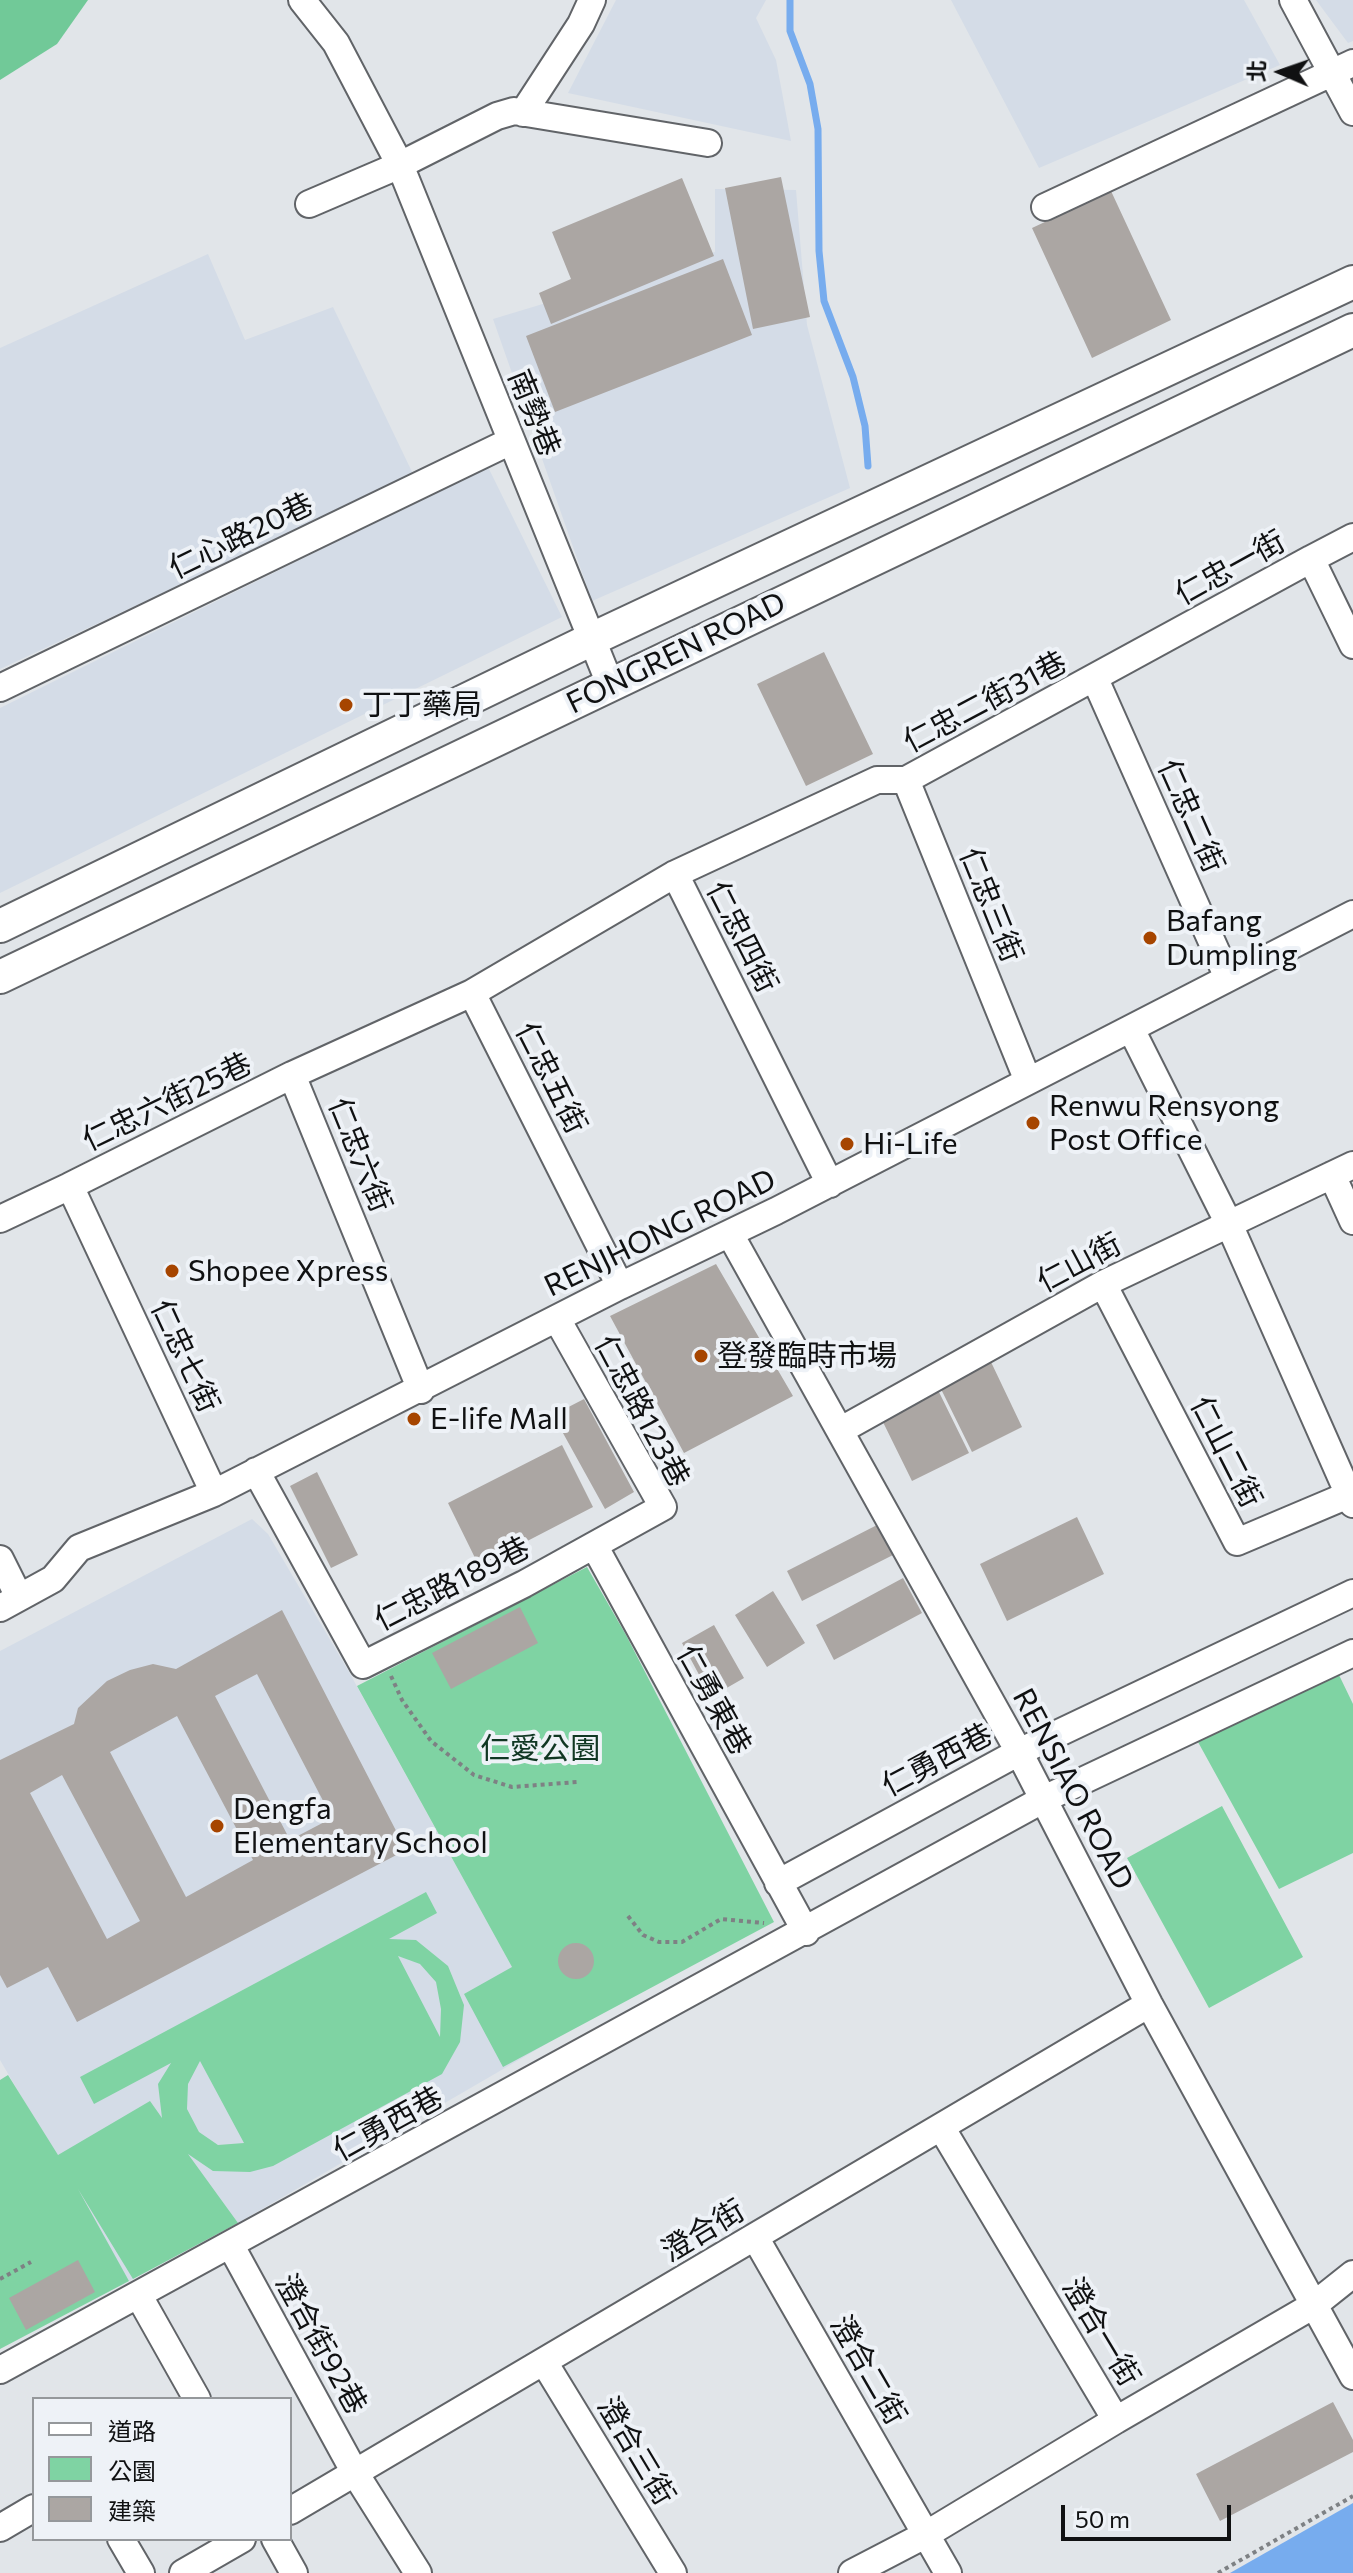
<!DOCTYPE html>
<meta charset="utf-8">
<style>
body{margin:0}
#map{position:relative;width:1353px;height:2573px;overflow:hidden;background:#e1e5e9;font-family:Commissioner,"Noto Sans TC",sans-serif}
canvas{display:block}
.legend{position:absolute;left:32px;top:2397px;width:260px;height:144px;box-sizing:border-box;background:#eef2f7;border:2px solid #95989b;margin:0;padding:10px 14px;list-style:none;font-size:24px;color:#101112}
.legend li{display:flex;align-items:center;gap:16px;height:40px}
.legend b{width:40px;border:2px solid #95989b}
.north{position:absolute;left:1241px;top:32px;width:80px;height:80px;-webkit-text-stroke:6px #eef2f7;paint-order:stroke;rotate:272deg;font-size:22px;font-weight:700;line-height:32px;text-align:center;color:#101112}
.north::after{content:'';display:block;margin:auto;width:28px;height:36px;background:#101112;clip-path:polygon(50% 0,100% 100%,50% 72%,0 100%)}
.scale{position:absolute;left:1061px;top:2505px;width:170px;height:36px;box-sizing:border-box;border:4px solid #101112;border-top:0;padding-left:10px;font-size:24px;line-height:28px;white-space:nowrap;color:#101112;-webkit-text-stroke:6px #eef2f7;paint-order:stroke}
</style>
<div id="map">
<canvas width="1353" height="2573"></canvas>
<ul class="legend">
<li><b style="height:10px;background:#fff"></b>道路</li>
<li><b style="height:22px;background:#7fd3a3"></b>公園</li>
<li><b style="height:22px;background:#aba6a3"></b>建築</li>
</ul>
<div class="north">北</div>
<div class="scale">50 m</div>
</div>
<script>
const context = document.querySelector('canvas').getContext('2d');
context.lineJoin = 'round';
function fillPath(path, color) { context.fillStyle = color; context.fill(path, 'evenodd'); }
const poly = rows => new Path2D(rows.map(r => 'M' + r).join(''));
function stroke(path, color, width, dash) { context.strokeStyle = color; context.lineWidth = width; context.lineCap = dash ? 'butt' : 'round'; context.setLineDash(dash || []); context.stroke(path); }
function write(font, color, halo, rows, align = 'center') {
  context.font = font + ' Commissioner,"Noto Sans TC",sans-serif'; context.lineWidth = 8; context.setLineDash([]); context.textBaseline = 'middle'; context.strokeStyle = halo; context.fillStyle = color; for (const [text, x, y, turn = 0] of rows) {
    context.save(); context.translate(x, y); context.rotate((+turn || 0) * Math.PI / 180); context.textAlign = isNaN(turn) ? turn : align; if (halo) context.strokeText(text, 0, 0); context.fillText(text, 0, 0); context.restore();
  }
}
fillPath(poly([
 [616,0,766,0,756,18,776,60,791,141,568,93],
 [951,0,1244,0,1280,65,1039,168],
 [1316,0,1353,0,1353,41,1348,43],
 [715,189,796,190,807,325,850,488,592,601,493,319,715,252],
 [208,254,245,340,333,307,414,476,0,669,0,348],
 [488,467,562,617,0,893,0,708],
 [252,1519,268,1534,349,1672,512,1967,548,2043,238,2223,129,2281,0,2060,0,1651]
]), '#d4dce7');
fillPath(poly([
 [587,1567,626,1635,774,1922,503,2067,464,1994,512,1967,357,1686],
 [1339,1675,1353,1704,1353,1853,1279,1889,1198,1742],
 [1222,1806,1303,1957,1209,2008,1127,1858],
 [426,1892,437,1913,389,1939,416,1940,448,1966,464,2005,460,2042,442,2074,273,2166,250,2172,213,2171,188,2154,238,2223,133,2279,78,2189,129,2281,0,2349,0,2080,8,2075,58,2155,150,2101,162,2118,158,2084,171,2063,94,2104,80,2077],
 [398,1956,420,1964,436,1982,441,2009,440,2037],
 [200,2061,244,2143,218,2145,199,2132,187,2109,188,2084]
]), '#7fd3a3');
fillPath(poly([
 [0,0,88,0,57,44,0,80]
]), '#71c998');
fillPath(poly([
 [1353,2503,1353,2573,1230,2573]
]), '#77acee');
stroke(poly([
 [790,0,790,31,810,84,818,129,819,251,824,301,853,377,865,426,868,466]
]), '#77acee', 7);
fillPath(poly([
 [781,177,810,317,753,329,725,188],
 [682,178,714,256,551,324,539,293,571,279,552,232],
 [1111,191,1171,320,1092,358,1032,228],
 [723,259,752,335,555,412,526,336],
 [824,652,873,754,806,786,757,684],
 [716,1264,793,1396,684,1453,610,1316],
 [991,1362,1022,1427,972,1452,940,1387],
 [937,1388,969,1453,912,1481,880,1416],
 [584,1399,634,1492,605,1509,553,1415],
 [562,1445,593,1507,479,1566,448,1503],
 [317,1472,358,1555,331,1568,290,1486],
 [1077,1517,1104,1574,1007,1621,980,1564],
 [879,1524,895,1554,802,1601,787,1571],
 [903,1578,922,1613,834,1660,816,1625],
 [773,1591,805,1643,767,1667,735,1615],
 [520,1607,538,1643,451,1689,432,1653],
 [282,1610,406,1850,77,2022,48,1967,7,1988,0,1975,0,1760,74,1724,78,1708,107,1681,130,1670,153,1664,176,1669],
 [257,1674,332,1818,290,1840,215,1696],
 [177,1716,253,1860,186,1897,110,1752],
 [62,1775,140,1921,107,1939,30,1793],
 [714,1625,744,1678,711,1697,682,1643],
 '558 1961a18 18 0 1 1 36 0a18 18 0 1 1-36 0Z',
 [78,2260,95,2292,26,2330,9,2298],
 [1333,2402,1353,2440,1353,2452,1220,2521,1196,2474]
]), '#aba6a3');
const minor = poly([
 [302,0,336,43,400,165,610,684],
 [1293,0,1353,112],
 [523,113,581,24,592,0],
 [309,204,400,165,497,116,514,111,708,143],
 [1045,207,1353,63],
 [1311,559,1353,537],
 [1095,679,1228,978],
 [0,688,511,441],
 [906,780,1311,559,1353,645],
 [472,993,675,874],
 [1131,1029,1229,1224,1353,1504],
 [1332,1175,1353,1221],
 [830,1184,675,874,877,780,906,780,1028,1081],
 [70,1186,292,1075],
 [0,1219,70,1186,214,1493],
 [730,1234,1019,1752,1149,2004,1353,2376],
 [1103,1284,1237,1542,1353,1493],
 [421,1390,292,1075,472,993,620,1286],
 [841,1430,1103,1284,1353,1165],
 [256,1471,363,1665,524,1584,663,1507,557,1319],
 [595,1547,806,1932],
 [0,1559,19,1597],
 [0,1608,53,1579,79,1548,214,1493,620,1286,776,1211,1353,914],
 [778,1883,1019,1752,1353,1593],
 [755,2237,948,2573],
 [231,2246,355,2473,418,2573],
 [139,2296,197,2399],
 [544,2362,673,2573],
 [0,2370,1044,1799,1353,1653],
 [1116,2420,1314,2305,1353,2274],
 [290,2511,1149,2004],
 [0,2528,34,2508],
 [121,2539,141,2573],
 [275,2539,294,2573],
 [183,2573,242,2539],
 [852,2573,927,2534,1116,2420,941,2127]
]);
const major = poly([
 [0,926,590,640,1353,282],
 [0,977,1353,330]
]);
stroke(minor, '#616468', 30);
stroke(major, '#616468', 36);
stroke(poly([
 [391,1676,402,1700,431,1741,474,1775,512,1787,577,1782],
 [628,1916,643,1935,659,1942,682,1942,721,1919,764,1923],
 [0,2279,31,2262],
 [1218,2573,1353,2496]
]), '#7e8184', 4, [4, 4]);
stroke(minor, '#fff', 26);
stroke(major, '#fff', 32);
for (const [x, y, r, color] of [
 [346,705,8,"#a64500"],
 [1150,938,8,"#a64500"],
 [1033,1123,8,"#a64500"],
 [847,1144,8,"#a64500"],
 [172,1271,8,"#a64500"],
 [701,1356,8,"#a64500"],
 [414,1419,8,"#a64500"],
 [217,1826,8,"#a64500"]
]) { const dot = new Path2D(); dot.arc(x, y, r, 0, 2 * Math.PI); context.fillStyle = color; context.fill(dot); stroke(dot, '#eef2f7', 3); }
write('30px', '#101112', '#eef2f7', [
 ["南勢巷",534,413,68],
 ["仁心路20巷",241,536,-26],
 ["仁忠一街",1230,568,-29],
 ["FONGREN ROAD",676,653,-26],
 ["仁忠二街31巷",985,702,-28],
 ["仁忠二街",1191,816,66],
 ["仁忠三街",991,905,68],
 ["仁忠四街",742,937,63],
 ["仁忠五街",551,1078,63],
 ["仁忠六街25巷",167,1102,-26],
 ["仁忠六街",360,1155,68],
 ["RENJHONG ROAD",660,1233,-26],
 ["仁山街",1079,1263,-28],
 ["仁忠七街",185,1356,65],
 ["仁忠路123巷",642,1411,62],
 ["仁山二街",1226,1452,63],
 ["仁忠路189巷",452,1584,-27],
 ["仁勇東巷",714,1700,61],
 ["仁勇西巷",937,1760,-28],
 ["RENSIAO ROAD",1073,1789,62],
 ["仁勇西巷",388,2124,-29],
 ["澄合街",703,2231,-31],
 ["澄合一街",1101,2332,59],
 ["澄合街92巷",321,2344,61],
 ["澄合二街",868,2370,60],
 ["澄合三街",636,2451,59]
]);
write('30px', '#101112', '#eef2f7', [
 ["丁丁藥局",362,705],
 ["Bafang",1166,921],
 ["Dumpling",1166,955],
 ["Renwu Rensyong",1049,1106],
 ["Post Office",1049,1140],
 ["Hi-Life",863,1144],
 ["Shopee Xpress",188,1271],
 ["登發臨時市場",717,1356],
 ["E-life Mall",430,1419],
 ["Dengfa",233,1809],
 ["Elementary School",233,1843]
], 'left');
write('30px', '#103723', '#eef2f7', [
 ["仁愛公園",540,1749]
]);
</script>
